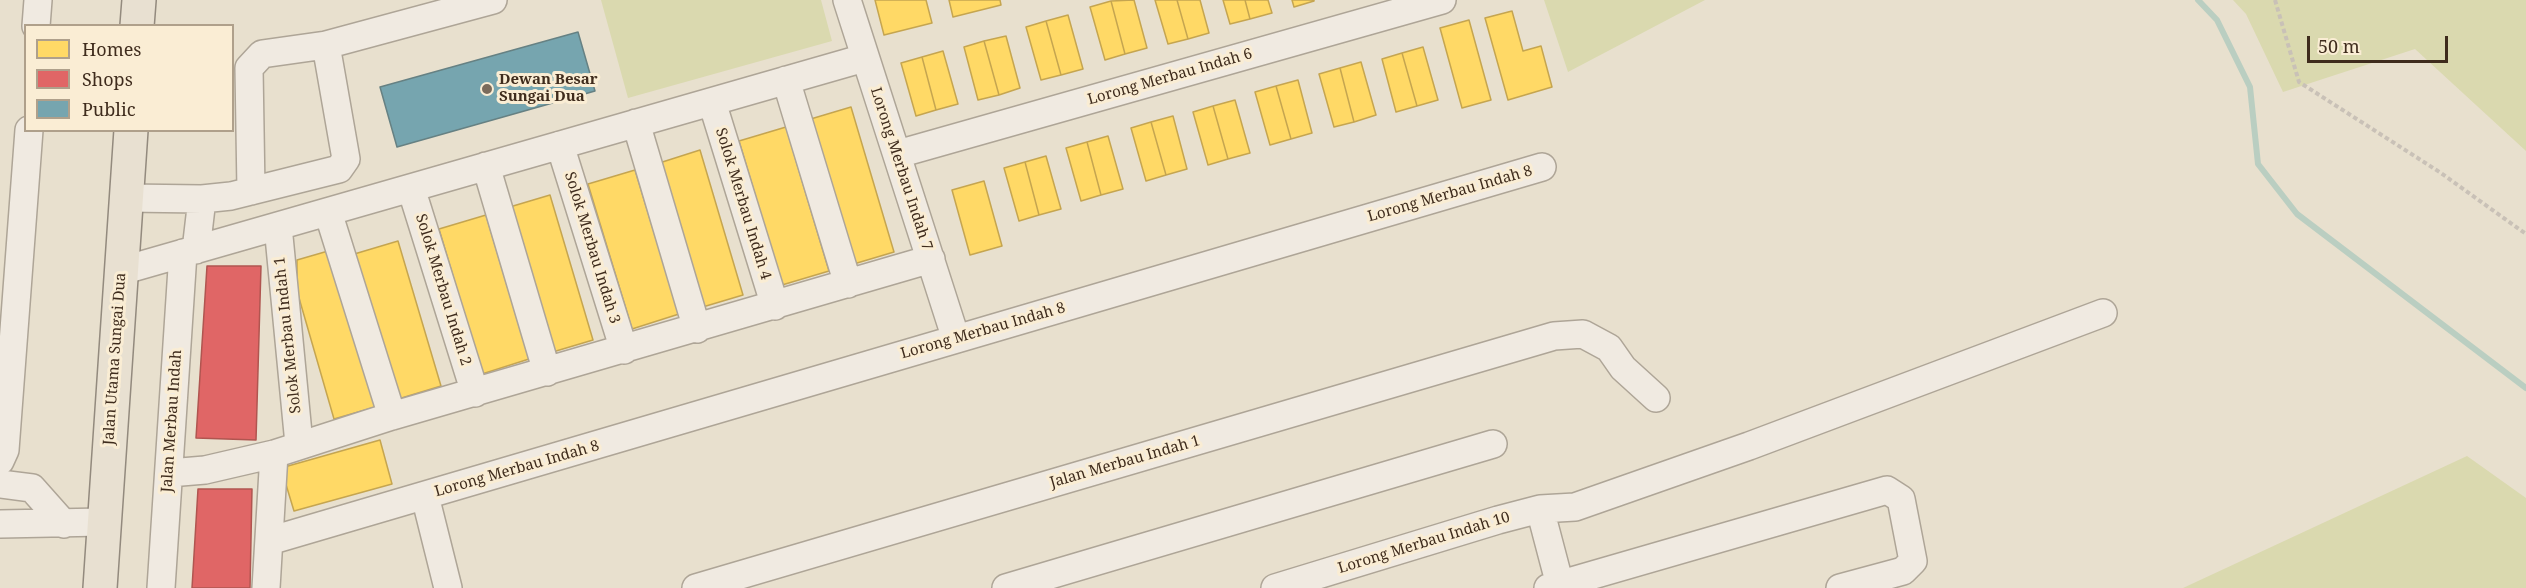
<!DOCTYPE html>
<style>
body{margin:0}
#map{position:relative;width:2526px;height:588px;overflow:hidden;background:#e8e0ce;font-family:"Noto Serif",serif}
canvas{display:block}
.legend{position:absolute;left:24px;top:24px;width:210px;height:108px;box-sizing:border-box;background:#faedd4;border:2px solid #afa08b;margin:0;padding:8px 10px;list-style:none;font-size:18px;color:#3f2c1d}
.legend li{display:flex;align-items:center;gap:12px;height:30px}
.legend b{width:30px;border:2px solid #afa08b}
.scale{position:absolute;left:2307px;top:36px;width:141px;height:27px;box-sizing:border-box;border:3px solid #3f2c1d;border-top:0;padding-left:8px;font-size:18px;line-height:21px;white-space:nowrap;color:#3f2c1d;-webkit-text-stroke:4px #faedd4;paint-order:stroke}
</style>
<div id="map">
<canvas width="2526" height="588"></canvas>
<ul class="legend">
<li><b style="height:16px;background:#ffd966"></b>Homes</li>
<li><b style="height:16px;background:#e06666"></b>Shops</li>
<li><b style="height:16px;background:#76a5af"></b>Public</li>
</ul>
<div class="scale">50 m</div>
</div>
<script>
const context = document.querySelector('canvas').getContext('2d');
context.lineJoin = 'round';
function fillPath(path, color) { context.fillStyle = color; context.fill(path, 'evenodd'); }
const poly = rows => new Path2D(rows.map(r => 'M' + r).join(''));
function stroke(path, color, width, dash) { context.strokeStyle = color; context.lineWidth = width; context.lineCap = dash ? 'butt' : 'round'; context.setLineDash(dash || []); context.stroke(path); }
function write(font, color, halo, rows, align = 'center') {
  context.font = font + ' "Noto Serif",serif'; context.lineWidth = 6; context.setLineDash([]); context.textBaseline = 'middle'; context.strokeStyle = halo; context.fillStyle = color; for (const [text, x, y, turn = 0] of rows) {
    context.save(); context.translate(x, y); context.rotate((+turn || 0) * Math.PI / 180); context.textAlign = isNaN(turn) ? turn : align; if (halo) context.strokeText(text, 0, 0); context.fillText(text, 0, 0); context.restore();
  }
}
fillPath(poly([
 [601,0,821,0,832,41,628,98],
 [1544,0,1705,0,1568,72],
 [2233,0,2526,0,2526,151,2415,49,2283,92,2246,14],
 [2467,456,2526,498,2526,588,2183,588]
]), '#dad9af');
const homes = poly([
 [875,0,926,0,932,23,884,35,875,0],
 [949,0,1000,0,1001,5,953,17,949,0],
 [1134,0,1147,48,1125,54,1111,1,1134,0],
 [1155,0,1177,0,1188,39,1168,44,1155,0],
 [1177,0,1200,0,1209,33,1188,39,1177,0],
 [1223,0,1245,0,1250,19,1230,24,1223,0],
 [1245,0,1268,0,1272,13,1250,19,1245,0],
 [1292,0,1314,0,1314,1,1294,7,1292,0],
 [1111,1,1125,54,1105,60,1090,7,1111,1],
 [1512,11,1523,51,1541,46,1552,87,1508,100,1485,18,1512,11],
 [1068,15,1083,69,1061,75,1046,21,1068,15],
 [1469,20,1491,100,1462,108,1440,28,1469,20],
 [1046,21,1061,75,1041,80,1026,27,1046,21],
 [1006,36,1020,88,999,95,984,41,1006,36],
 [984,41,999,95,978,100,964,47,984,41],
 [1423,47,1438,100,1417,106,1402,53,1423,47],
 [943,51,958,104,936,110,922,57,943,51],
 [1402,53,1417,106,1396,112,1382,59,1402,53],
 [922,57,936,110,916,116,901,63,922,57],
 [1361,62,1376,115,1354,122,1340,68,1361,62],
 [1340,68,1354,122,1334,127,1319,74,1340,68],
 [1298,80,1312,133,1291,139,1276,86,1298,80],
 [1276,86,1291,139,1270,145,1255,92,1276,86],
 [1235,100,1250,153,1228,159,1213,106,1235,100],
 [1213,106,1228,159,1208,165,1193,112,1213,106],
 [851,107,894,252,847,266,804,121,851,107],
 [1173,116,1187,169,1166,175,1151,122,1173,116],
 [1151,122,1166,175,1146,181,1131,128,1151,122],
 [786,127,829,271,782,285,739,141,786,127],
 [1108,136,1123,189,1101,195,1087,142,1108,136],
 [1087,142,1101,195,1081,201,1066,148,1087,142],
 [700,150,743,295,696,309,653,165,700,150],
 [1046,156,1061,209,1039,215,1025,162,1046,156],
 [1025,162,1039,215,1019,221,1004,168,1025,162],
 [635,170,679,314,632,329,588,184,635,170],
 [984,181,1002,246,970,255,952,190,984,181],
 [550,195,593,340,546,354,503,209,550,195],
 [486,215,529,359,482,374,439,229,486,215],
 [398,241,441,386,395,400,351,255,398,241],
 [335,249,379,406,334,419,297,291,297,260,335,249],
 [380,440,392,484,294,511,281,468,380,440]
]);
fillPath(homes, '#ffd966');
stroke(homes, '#c5a550', 1.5);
const shops = poly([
 [207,266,261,266,256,440,196,438,207,266],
 [198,489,252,489,250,588,192,588,198,489]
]);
fillPath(shops, '#e06666');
stroke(shops, '#b05550', 1.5);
const public = poly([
 [578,32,595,91,397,147,380,87,578,32]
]);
fillPath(public, '#76a5af');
stroke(public, '#668183', 1.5);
stroke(poly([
 [2198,0,2217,20,2250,87,2258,164,2297,214,2526,388]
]), '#bacec1', 6);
const minor = poly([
 [847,0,956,339],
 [36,26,38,0],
 [786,80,848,284],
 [712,102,775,306],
 [636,123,697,329],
 [560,145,624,350],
 [898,154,1442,0],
 [486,166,547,372],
 [411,188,475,393],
 [251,191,249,68,262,54,326,45],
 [127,198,202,199,231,196,339,169,346,159,326,45,493,0],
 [328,212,392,416],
 [278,226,299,444],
 [196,250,202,199],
 [121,271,864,58],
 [0,461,5,450,29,130],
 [169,473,205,470,274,454,392,416,931,259],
 [0,484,32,488,64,524],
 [425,496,448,588],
 [1540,509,1560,585],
 [0,524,103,522],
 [269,541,1542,167],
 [161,588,183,253],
 [266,588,274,454],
 [696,588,1554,336,1583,334,1609,348,1623,368,1656,398],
 [1006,588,1493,444],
 [1275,588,1498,520,1540,509,1575,507,1749,446,2103,313],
 [1548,588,1887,490,1901,499,1913,561,1903,571,1840,588]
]);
const major = poly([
 [137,26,139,0],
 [100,588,131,130]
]);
stroke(minor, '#aea597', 30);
stroke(major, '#938a7e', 36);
stroke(poly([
 [2275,0,2299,82,2441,173,2526,234]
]), '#c9c1b7', 4, [4.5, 3]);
stroke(minor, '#f0eae1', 27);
stroke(major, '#e8e0d1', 33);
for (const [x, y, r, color] of [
 [487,89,6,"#7a6b5b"]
]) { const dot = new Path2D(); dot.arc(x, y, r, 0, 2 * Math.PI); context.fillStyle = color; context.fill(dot); stroke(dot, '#faedd4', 2); }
write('15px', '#3f2c1d', '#faedd4', [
 ["Lorong Merbau Indah 6",1170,77,-16],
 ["Lorong Merbau Indah 7",901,169,72],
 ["Lorong Merbau Indah 8",1450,194,-16],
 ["Solok Merbau Indah 4",743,204,73],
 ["Solok Merbau Indah 3",592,248,73],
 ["Solok Merbau Indah 2",443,290,73],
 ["Lorong Merbau Indah 8",983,331,-16],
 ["Solok Merbau Indah 1",288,335,-96],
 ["Jalan Utama Sungai Dua",115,359,-86],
 ["Jalan Merbau Indah",172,421,-86],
 ["Jalan Merbau Indah 1",1125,462,-16],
 ["Lorong Merbau Indah 8",517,469,-16],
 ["Lorong Merbau Indah 10",1424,543,-17]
]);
write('bold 15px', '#3f2c1d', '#faedd4', [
 ["Dewan Besar",499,80],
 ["Sungai Dua",499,97]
], 'left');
</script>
